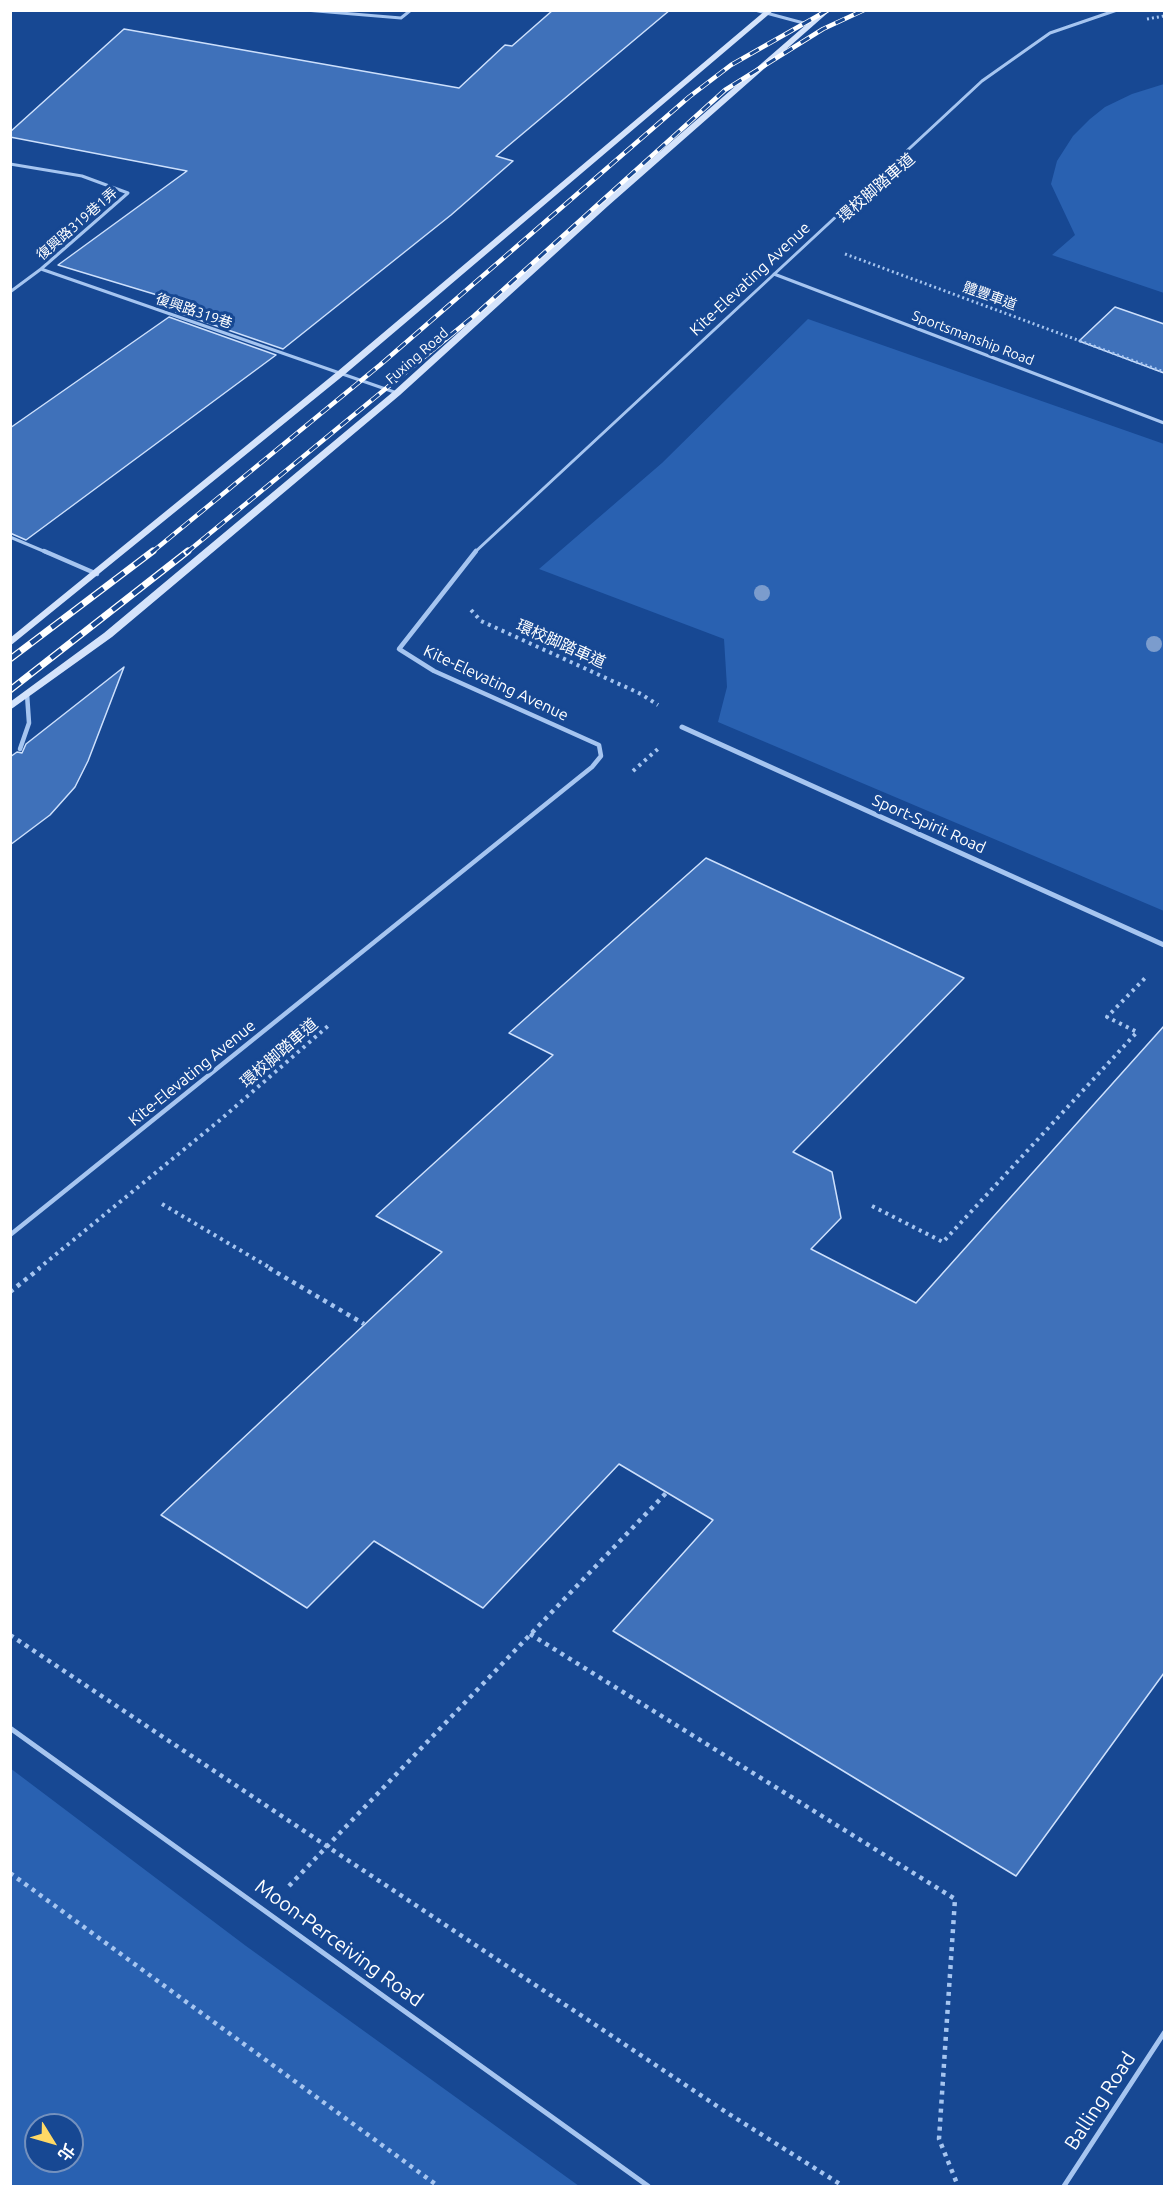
<!DOCTYPE html>
<meta charset="utf-8">
<style>
body{margin:0}
#map{position:relative;width:1175px;height:2197px;overflow:hidden;background:#174893;font-family:Ubuntu,"Noto Sans TC",sans-serif}
canvas{display:block}
.frame{position:absolute;inset:0;border:12px solid #fff;pointer-events:none}
.north{position:absolute;left:24px;top:2113px;width:60px;height:60px;box-sizing:border-box;background:#174893;border:2px solid #7491be;border-radius:50%;rotate:127deg;font-size:16px;font-weight:700;line-height:24px;text-align:center;color:#fff}
.north::after{content:'';display:block;margin:auto;width:21px;height:27px;background:#ffd966;clip-path:polygon(50% 0,100% 100%,50% 72%,0 100%)}
</style>
<div id="map">
<canvas width="1175" height="2197"></canvas>
<div class="frame"></div>
<div class="north">北</div>
</div>
<script>
const context = document.querySelector('canvas').getContext('2d');
context.lineJoin = 'round';
function fillPath(path, color) { context.fillStyle = color; context.fill(path, 'evenodd'); }
const poly = rows => new Path2D(rows.map(r => 'M' + r).join(''));
function stroke(path, color, width, dash) { context.strokeStyle = color; context.lineWidth = width; context.lineCap = dash ? 'butt' : 'round'; context.setLineDash(dash || []); context.stroke(path); }
function write(font, color, halo, rows, align = 'center') {
  context.font = font + ' Ubuntu,"Noto Sans TC",sans-serif'; context.lineWidth = 6; context.setLineDash([]); context.textBaseline = 'middle'; context.strokeStyle = halo; context.fillStyle = color; for (const [text, x, y, turn = 0] of rows) {
    context.save(); context.translate(x, y); context.rotate((+turn || 0) * Math.PI / 180); context.textAlign = isNaN(turn) ? turn : align; if (halo) context.strokeText(text, 0, 0); context.fillText(text, 0, 0); context.restore();
  }
}
fillPath(poly([
 [1164,84,1164,293,1052,255,1075,235,1051,184,1057,161,1073,136,1090,119,1105,107,1132,94],
 [808,319,1164,444,1164,911,718,722,727,687,724,639,539,569,662,463],
 [10,1768,246,1946,579,2186,11,2186],
 [36,2125,72,2125,72,2161,36,2161]
]), '#2961b1');
const building = poly([
 [553,10,670,10,496,156,513,161,451,215,283,349,176,312,187,304,58,265,187,171,10,137,10,132,124,29,459,88,505,45,512,46,553,10],
 [1115,307,1164,324,1164,373,1079,341,1115,307],
 [169,317,276,355,26,540,10,533,10,428,169,317],
 [124,667,88,761,75,787,50,815,10,845,10,757,17,752,22,753,26,744,124,667],
 [706,858,964,978,793,1152,832,1172,841,1218,811,1249,916,1303,1164,1026,1164,1673,1016,1876,613,1631,713,1520,619,1464,483,1608,374,1541,307,1608,161,1515,442,1252,376,1216,553,1055,509,1033,706,858]
]);
fillPath(building, '#3f71ba');
stroke(building, '#cde0fc', 1.5);
stroke(poly([
 [1147,19,1164,16],
 [845,254,1164,372]
]), '#a6c5f0', 3, [2, 3]);
stroke(poly([
 [471,610,481,621,641,694,658,705],
 [633,771,659,748],
 [162,1204,272,1269],
 [872,1206,943,1242,1137,1032,1107,1017,1147,976],
 [38,1269,220,1120,328,1026]
]), '#a6c5f0', 4, [3, 4.5]);
stroke(poly([
 [269,1268,364,1324],
 [10,1292,40,1268],
 [530,1634,955,1899,939,2139,958,2186],
 [10,1635,729,2114,843,2186],
 [10,1873,438,2186],
 [289,1886,667,1492]
]), '#a6c5f0', 4.5, [4, 5]);
stroke(poly([
 [305,10,401,18,411,10],
 [755,10,811,25],
 [10,164,82,176,128,193,41,269,10,292],
 [41,269,397,393],
 [774,274,1164,423],
 [10,537,48,553],
 [474,553,982,81,1050,33,1117,10]
]), '#a6c5f0', 3);
stroke(poly([
 [44,551,97,574],
 [20,749,29,723,27,694],
 [10,1235,592,767,601,756,599,745,434,671,399,649,476,551]
]), '#a6c5f0', 4.5);
stroke(poly([
 [10,1728,648,2186],
 [1064,2186,1164,2033]
]), '#a6c5f0', 5);
stroke(poly([
 [682,727,1164,945]
]), '#a6c5f0', 5);
fillPath(poly([
 [766,10,774,10,344,375,10,646,10,638,338,371,766,10],
 [823,10,831,10,608,206,400,395,112,637,10,710,10,702,104,633,394,391,602,202,823,10]
]), '#d4e3fb');
const railFar1 = poly([
 [151,553,380,365,689,97,731,65,828,10],
 [186,553,474,316,725,90,823,29,864,10]
]);
const rail = poly([
 [10,659,153,551],
 [10,690,188,551]
]);
stroke(railFar1, '#fff', 4.5);
stroke(rail, '#fff', 7);
stroke(railFar1, '#174893', 3, [10]);
stroke(rail, '#174893', 4.5, [13]);
context.fillStyle = '#7b9ccd';
for (const [x, y] of [
 [762,593],
 [1154,644]
]) { context.beginPath(); context.arc(x, y, 8, 0, 2 * Math.PI); context.fill(); }
write('14px', '#fff', '#174893', [
 ["復興路319巷1弄",77,224,-41],
 ["體豐車道",990,296,20],
 ["復興路319巷",194,311,19],
 ["Sportsmanship Road",973,338,21],
 ["Fuxing Road",417,356,-41]
]);
write('16px', '#fff', '#174893', [
 ["環校脚踏車道",876,188,-41],
 ["Kite-Elevating Avenue",750,279,-43],
 ["環校脚踏車道",561,644,24],
 ["Kite-Elevating Avenue",496,683,25],
 ["Sport-Spirit Road",929,824,24],
 ["環校脚踏車道",279,1053,-41],
 ["Kite-Elevating Avenue",192,1073,-39]
]);
write('20px', '#fff', '#174893', [
 ["Moon-Perceiving Road",339,1943,36],
 ["Balling Road",1100,2101,-57]
]);
</script>
